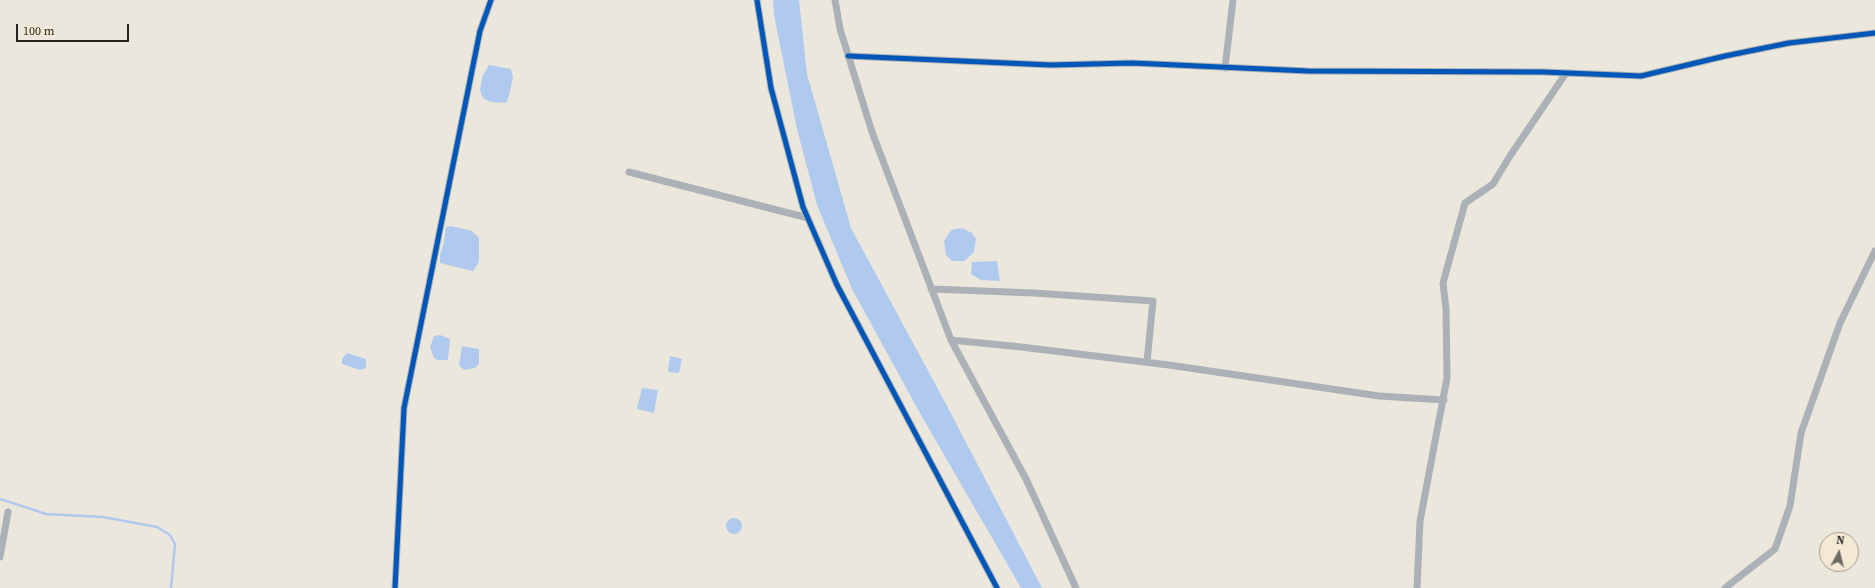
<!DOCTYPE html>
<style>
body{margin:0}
#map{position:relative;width:1875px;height:588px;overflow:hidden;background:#ece7dc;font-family:"Source Serif 4",serif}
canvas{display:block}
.north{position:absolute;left:1819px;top:532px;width:40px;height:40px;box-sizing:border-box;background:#f3e9d5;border:1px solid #a29a8b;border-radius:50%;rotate:7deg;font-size:11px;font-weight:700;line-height:16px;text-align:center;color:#28241d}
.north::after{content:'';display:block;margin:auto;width:14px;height:18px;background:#6d6860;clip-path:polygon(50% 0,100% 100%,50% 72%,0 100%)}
.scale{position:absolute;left:16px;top:24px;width:113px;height:18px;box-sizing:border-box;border:2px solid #28241d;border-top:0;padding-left:5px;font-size:12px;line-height:14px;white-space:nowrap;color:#28241d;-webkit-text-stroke:3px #f3e9d5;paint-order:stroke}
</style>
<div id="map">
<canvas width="1875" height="588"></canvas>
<div class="north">N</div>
<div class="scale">100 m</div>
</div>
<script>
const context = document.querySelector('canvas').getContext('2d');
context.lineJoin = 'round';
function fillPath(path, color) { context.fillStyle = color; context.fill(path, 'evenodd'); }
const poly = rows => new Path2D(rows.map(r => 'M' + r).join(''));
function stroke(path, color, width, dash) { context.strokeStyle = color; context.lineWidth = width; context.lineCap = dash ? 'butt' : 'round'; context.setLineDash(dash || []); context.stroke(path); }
fillPath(poly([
 [773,0,799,0,807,74,851,228,946,404,1042,588,1021,588,921,415,852,289,817,205,797,129,774,15],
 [489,65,511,69,513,77,509,96,506,103,491,102,484,99,481,94,480,89,483,75],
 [451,226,472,231,479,238,479,262,473,271,440,263,440,255,444,242,446,227],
 [962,228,972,233,976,239,974,252,964,261,952,261,946,255,944,241,951,230],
 [997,261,1000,281,981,280,971,274,972,262],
 [440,335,450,339,448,360,438,360,434,358,430,347,434,336],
 [462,346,479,349,479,364,475,368,464,370,459,365],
 [347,353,366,359,366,368,360,370,342,364,342,359],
 [670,356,682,359,679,373,668,372],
 [642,388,658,390,654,413,637,409],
 '726 526a8 8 0 1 1 16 0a8 8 0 1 1-16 0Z'
]), '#b0caef');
stroke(poly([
 [0,499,46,514,103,517,157,527,170,535,175,544,171,588]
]), '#b0caef', 2.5);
stroke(poly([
 [757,0,771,88,803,207,837,285,997,588],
 [835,0,840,29,872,132,951,340,1026,479,1076,588],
 [848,56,1051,65,1132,63,1308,71,1543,72,1641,76,1725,56,1789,43,1875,33],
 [1225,68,1233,0],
 [629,172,808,218],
 [931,289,1034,293,1153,301,1147,362],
 [951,340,1021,347,1169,365,1379,396,1444,400],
 [0,557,8,512],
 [395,588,404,408,480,31,491,0],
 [1417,588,1420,521,1447,378,1446,309,1443,283,1465,203,1493,184,1510,156,1566,73],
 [1725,588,1775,549,1790,506,1801,433,1840,323,1875,251]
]), '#abb1b6', 7);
stroke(poly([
 [757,0,771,88,803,207,837,285,997,588],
 [848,56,1051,65,1132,63,1308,71,1543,72,1641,76,1725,56,1789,43,1875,33],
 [395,588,404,408,480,31,491,0]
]), '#0057b8', 5);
</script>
